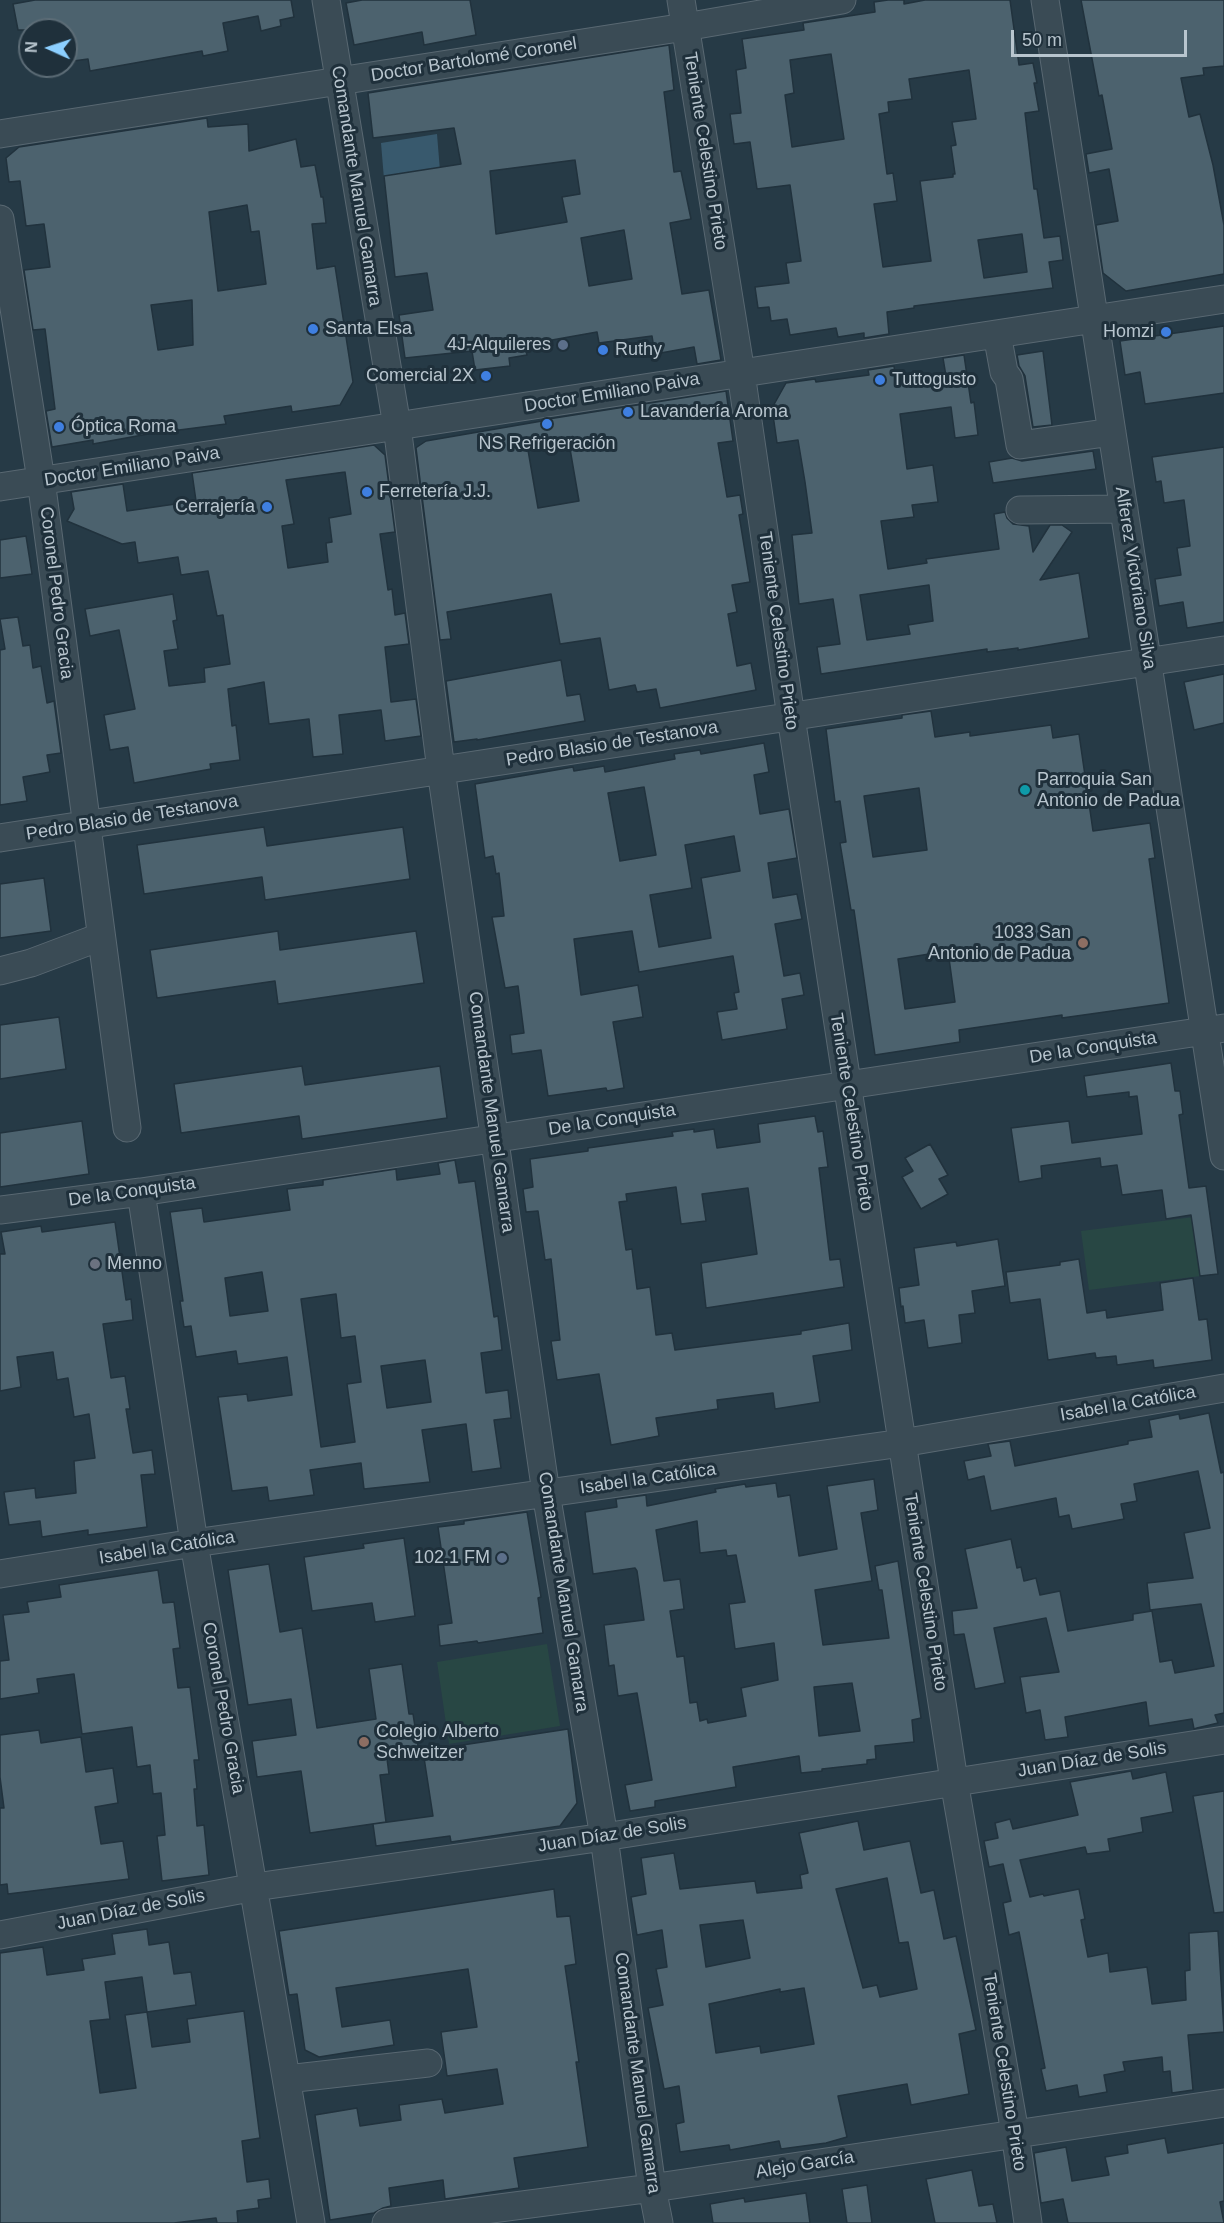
<!DOCTYPE html>
<meta charset="utf-8">
<style>
body{margin:0}
#map{position:relative;width:1224px;height:2223px;overflow:hidden;background:#263a46;font-family:Helvetica,sans-serif}
canvas{display:block}
.north{position:absolute;left:18px;top:18px;width:60px;height:60px;box-sizing:border-box;background:#1f303b;border:2px solid #5c6c76;border-radius:50%;rotate:273deg;font-size:16px;font-weight:700;line-height:24px;text-align:center;color:#b8c5ce}
.north::after{content:'';display:block;margin:auto;width:21px;height:27px;background:#8ccfff;clip-path:polygon(50% 0,100% 100%,50% 72%,0 100%)}
.scale{position:absolute;left:1011px;top:30px;width:176px;height:27px;box-sizing:border-box;border:3px solid #b8c5ce;border-top:0;padding-left:8px;font-size:18px;line-height:21px;white-space:nowrap;color:#b8c5ce;-webkit-text-stroke:4px #1f303b;paint-order:stroke}
</style>
<div id="map">
<canvas width="1224" height="2223"></canvas>
<div class="north">N</div>
<div class="scale">50 m</div>
</div>
<script>
const context = document.querySelector('canvas').getContext('2d');
context.lineJoin = 'round';
function fillPath(path, color) { context.fillStyle = color; context.fill(path, 'evenodd'); }
const poly = rows => new Path2D(rows.map(r => 'M' + r).join(''));
function stroke(path, color, width, dash) { context.strokeStyle = color; context.lineWidth = width; context.lineCap = dash ? 'butt' : 'round'; context.setLineDash(dash || []); context.stroke(path); }
function write(font, color, halo, rows, align = 'center') {
  context.font = font + ' Helvetica,sans-serif'; context.lineWidth = 6; context.setLineDash([]); context.textBaseline = 'middle'; context.strokeStyle = halo; context.fillStyle = color; for (const [text, x, y, turn = 0] of rows) {
    context.save(); context.translate(x, y); context.rotate((+turn || 0) * Math.PI / 180); context.textAlign = isNaN(turn) ? turn : align; if (halo) context.strokeText(text, 0, 0); context.fillText(text, 0, 0); context.restore();
  }
}
fillPath(poly([
 [1202,1216,1209,1275,1089,1290,1081,1231],
 [547,1644,560,1726,449,1744,437,1662]
]), '#284744');
fillPath(poly([
 [437,134,440,171,384,179,381,143]
]), '#38596d');
const building = poly([
 [35,0,291,0,294,17,280,20,281,26,261,31,258,16,223,23,228,51,203,56,202,51,90,71,88,59,66,62,66,30,18,30,13,4,35,0],
 [362,0,470,0,476,35,424,45,422,32,354,45,346,3,362,0],
 [888,0,904,0,904,4,925,0,1010,0,1019,65,1033,63,1037,83,1034,83,1039,111,1025,113,1034,189,1037,189,1044,238,1060,236,1063,260,1049,262,1053,288,914,306,914,308,887,312,889,334,864,338,864,333,838,337,836,328,790,335,787,319,771,321,769,307,758,308,755,287,789,283,786,263,801,261,790,185,757,189,750,142,734,144,730,114,741,113,736,70,746,68,742,39,804,30,803,23,875,12,874,2,888,0],
 [831,54,844,139,792,147,785,95,794,93,790,60,831,54],
 [969,70,976,119,952,122,956,145,951,146,955,174,953,174,953,177,920,181,931,261,883,267,874,204,897,201,893,173,887,174,879,114,889,112,888,102,912,99,909,79,969,70],
 [1022,234,1027,272,984,278,978,240,1022,234],
 [1081,0,1224,0,1224,66,1203,68,1204,75,1181,78,1189,117,1200,114,1213,165,1224,225,1224,274,1126,291,1103,273,1096,225,1118,221,1109,169,1089,173,1086,154,1112,149,1102,95,1099,96,1081,0],
 [669,45,674,90,664,92,674,172,681,171,691,219,670,223,682,294,709,290,721,360,697,364,694,347,655,354,652,336,599,343,597,332,552,340,553,345,526,351,527,355,509,358,510,366,475,370,472,351,405,358,399,315,433,310,427,273,395,277,384,176,461,164,454,128,373,138,368,93,669,45],
 [575,160,580,194,562,197,567,222,496,234,490,171,575,160],
 [624,230,632,279,589,286,581,238,624,230],
 [207,118,208,127,248,124,249,151,296,139,301,167,315,165,321,197,323,197,326,223,312,224,317,269,335,266,353,382,340,405,292,412,291,406,224,416,226,424,148,434,93,444,93,440,52,447,46,411,55,409,45,329,33,330,24,270,50,267,44,224,26,226,20,181,9,182,6,158,19,147,207,118],
 [247,205,251,232,259,231,266,284,218,291,209,212,247,205],
 [192,300,193,345,158,350,151,305,192,300],
 [1224,326,1224,393,1145,404,1140,372,1125,375,1120,341,1224,326],
 [1043,351,1052,425,1033,427,1025,376,1019,366,1017,355,1043,351],
 [964,355,971,403,974,402,978,435,955,438,951,407,900,414,907,469,933,465,938,502,912,505,914,517,881,521,888,569,927,563,926,559,999,549,994,514,1005,512,1007,518,1013,524,1029,526,1033,552,1050,525,1062,525,1072,532,1040,580,1079,573,1089,638,1018,650,1018,648,987,652,987,649,821,674,817,647,840,644,833,599,799,604,792,535,812,533,805,482,798,440,777,443,772,408,786,383,815,379,816,382,869,375,868,370,894,366,896,384,946,376,943,358,964,355],
 [929,585,933,621,908,625,910,634,867,640,860,595,929,585],
 [726,391,733,441,718,443,727,497,740,495,743,514,739,515,750,582,732,585,737,612,728,614,737,666,751,663,756,690,660,708,656,689,637,692,635,685,609,690,600,638,560,644,551,594,447,612,451,639,440,640,416,448,417,447,426,441,542,421,542,420,726,391],
 [569,443,579,501,538,508,528,450,569,443],
 [374,445,385,455,395,532,380,534,388,590,392,589,395,615,405,613,409,644,385,647,391,702,416,699,421,736,385,741,381,710,339,715,343,754,313,757,309,719,269,724,264,682,228,689,232,726,236,725,240,760,210,764,211,769,134,783,128,747,110,750,104,715,135,709,119,630,90,636,85,609,173,594,177,620,173,621,178,649,164,651,169,686,205,682,204,668,230,664,223,615,217,616,208,571,181,575,178,557,138,563,135,542,122,544,67,521,74,509,71,492,123,484,127,511,196,501,192,473,374,445],
 [345,472,351,514,329,518,332,542,326,543,328,562,288,568,282,526,294,524,286,480,345,472],
 [1224,447,1224,622,1187,628,1183,602,1159,606,1155,579,1181,575,1177,548,1190,546,1184,500,1164,503,1161,481,1156,482,1152,457,1224,447],
 [1093,451,1096,469,993,483,989,462,1012,458,1022,461,1093,451],
 [26,536,32,574,0,578,0,540,26,536],
 [18,617,23,646,30,645,33,668,41,666,47,703,54,701,61,753,47,755,50,772,23,777,27,801,0,805,0,650,5,649,0,619,18,617],
 [561,660,567,696,580,694,585,721,477,740,477,739,454,742,446,681,561,660],
 [1224,674,1224,723,1194,730,1184,682,1224,674],
 [931,711,935,737,970,732,970,736,1051,725,1053,738,1079,734,1093,831,1150,823,1155,858,1149,859,1169,1003,1062,1018,1062,1015,959,1030,960,1042,875,1055,854,910,851,910,840,843,846,842,840,801,835,802,826,729,902,718,902,715,931,711],
 [919,788,927,850,873,857,864,796,919,788],
 [948,951,955,1002,905,1009,898,959,948,951],
 [764,743,769,772,754,775,760,814,789,809,797,858,768,863,773,898,797,894,802,919,775,924,784,976,800,973,804,995,782,999,787,1029,722,1040,717,1012,737,1009,734,993,739,992,733,956,639,972,632,931,574,939,581,995,638,985,643,1017,613,1022,624,1088,607,1091,606,1088,548,1096,541,1050,512,1054,510,1035,524,1033,518,986,505,988,492,917,504,916,499,873,496,874,493,856,485,858,475,784,573,767,574,771,604,766,605,772,675,759,674,754,700,750,701,754,764,743],
 [644,787,656,855,620,861,608,793,644,787],
 [734,836,740,871,701,878,711,938,659,947,650,895,692,888,685,845,734,836],
 [264,827,267,846,403,827,410,879,265,900,262,877,144,894,137,845,264,827],
 [44,878,51,931,0,938,0,884,44,878],
 [278,931,280,950,416,931,424,983,278,1004,275,981,157,998,150,950,278,931],
 [59,1017,66,1069,0,1079,0,1025,59,1017],
 [1171,1063,1175,1091,1180,1091,1183,1114,1179,1115,1189,1188,1206,1186,1218,1274,1200,1276,1191,1215,1166,1219,1162,1190,1122,1195,1117,1165,1101,1167,1100,1158,1041,1166,1042,1178,1019,1182,1011,1128,1069,1121,1072,1143,1142,1134,1137,1096,1129,1097,1129,1092,1087,1097,1084,1076,1171,1063],
 [302,1066,305,1085,440,1066,447,1118,302,1139,299,1116,181,1133,174,1084,302,1066],
 [815,1116,818,1132,823,1131,828,1167,819,1168,830,1260,840,1259,844,1287,706,1308,701,1263,757,1254,748,1188,702,1194,706,1221,681,1224,676,1187,626,1194,627,1201,619,1202,626,1250,632,1249,637,1289,650,1287,656,1335,672,1333,675,1350,801,1334,801,1331,849,1323,852,1350,813,1356,820,1402,775,1409,773,1393,717,1400,718,1409,656,1418,659,1436,611,1445,599,1374,557,1380,551,1341,560,1340,551,1259,545,1260,538,1211,526,1212,523,1189,533,1187,530,1159,588,1151,588,1148,673,1136,672,1132,694,1129,694,1132,714,1129,717,1148,760,1142,758,1124,815,1116],
 [82,1121,89,1174,0,1187,0,1133,82,1121],
 [930,1144,948,1175,939,1179,948,1194,921,1209,902,1177,913,1171,905,1158,930,1144],
 [455,1160,459,1183,475,1181,494,1317,498,1316,502,1350,481,1353,486,1393,508,1390,511,1418,494,1420,501,1468,472,1472,466,1424,422,1430,430,1482,364,1489,361,1463,310,1470,314,1495,269,1501,267,1487,232,1491,218,1397,247,1394,248,1401,292,1395,287,1357,238,1364,236,1351,196,1357,191,1326,184,1327,180,1301,183,1301,170,1212,202,1208,204,1222,290,1210,287,1189,323,1185,323,1180,396,1169,397,1180,440,1174,438,1163,455,1160],
 [262,1272,268,1311,230,1316,225,1278,262,1272],
 [336,1294,341,1338,355,1336,361,1382,347,1384,355,1442,321,1447,301,1299,336,1294],
 [425,1360,431,1402,387,1408,381,1366,425,1360],
 [115,1222,126,1300,131,1299,133,1320,103,1324,111,1378,125,1376,130,1409,126,1409,133,1453,152,1450,155,1474,141,1475,147,1527,88,1535,88,1530,42,1537,40,1521,9,1525,4,1492,35,1488,36,1498,76,1493,74,1461,95,1458,89,1414,74,1417,68,1378,57,1380,53,1352,17,1357,21,1387,0,1391,0,1254,5,1254,1,1232,41,1226,42,1232,115,1222],
 [998,1239,1005,1286,972,1291,975,1313,959,1315,962,1343,928,1348,924,1320,905,1323,903,1306,901,1307,899,1288,919,1285,914,1248,956,1242,957,1246,998,1239],
 [1079,1259,1087,1313,1106,1310,1107,1318,1163,1310,1160,1283,1193,1278,1199,1320,1207,1319,1212,1360,1154,1368,1153,1360,1117,1365,1116,1356,1096,1358,1095,1353,1048,1360,1040,1299,1010,1303,1006,1272,1060,1265,1060,1262,1079,1259],
 [1209,1413,1221,1473,1224,1472,1224,1713,1215,1715,1218,1723,1197,1728,1194,1729,1192,1719,1149,1726,1146,1702,1065,1717,1068,1737,1045,1740,1040,1710,1026,1713,1020,1677,1059,1672,1046,1618,994,1628,1005,1683,975,1689,964,1634,954,1635,952,1611,977,1608,965,1549,1011,1539,1017,1568,1021,1567,1024,1581,1036,1578,1040,1595,1060,1591,1068,1631,1133,1620,1133,1614,1152,1611,1160,1662,1172,1660,1175,1673,1214,1666,1201,1604,1150,1610,1147,1583,1193,1578,1184,1533,1210,1528,1198,1471,1134,1484,1137,1501,1121,1504,1124,1519,1072,1529,1069,1515,1059,1517,1056,1498,991,1511,984,1476,968,1480,964,1461,991,1456,988,1444,1010,1441,1015,1466,1128,1444,1128,1441,1152,1437,1149,1420,1179,1414,1180,1419,1209,1413],
 [874,1479,878,1510,861,1513,872,1581,815,1590,823,1645,889,1638,882,1590,879,1590,875,1566,898,1561,921,1718,912,1720,914,1742,875,1746,876,1759,867,1760,867,1764,822,1769,822,1771,801,1773,799,1756,733,1767,736,1787,655,1801,655,1807,630,1811,625,1785,652,1780,637,1693,618,1696,614,1665,609,1666,604,1625,644,1620,637,1571,635,1568,593,1574,585,1512,617,1507,616,1499,646,1495,647,1506,716,1492,715,1489,745,1484,746,1487,776,1483,778,1497,790,1495,799,1556,837,1549,827,1486,874,1479],
 [697,1521,700,1553,726,1550,727,1556,736,1555,745,1602,729,1604,735,1649,774,1643,778,1680,741,1688,746,1716,708,1723,707,1719,700,1721,697,1702,690,1703,684,1656,677,1657,670,1611,684,1609,680,1579,664,1581,656,1530,697,1521],
 [852,1683,860,1731,819,1736,814,1687,852,1683],
 [527,1512,541,1597,538,1598,543,1633,478,1643,477,1641,440,1646,438,1625,452,1623,438,1527,464,1524,464,1521,527,1512],
 [404,1538,415,1616,375,1622,372,1603,312,1611,304,1557,364,1548,363,1544,404,1538],
 [269,1564,280,1632,302,1628,317,1728,376,1719,369,1669,402,1664,409,1714,413,1714,418,1746,386,1751,389,1774,380,1775,386,1822,310,1833,301,1771,257,1777,252,1741,296,1735,291,1699,248,1705,228,1570,269,1564],
 [158,1570,163,1603,174,1602,180,1648,173,1649,178,1688,190,1687,199,1760,194,1760,197,1789,194,1789,197,1826,204,1825,209,1875,162,1881,157,1836,165,1835,161,1793,153,1794,150,1765,137,1767,132,1727,82,1734,74,1674,37,1679,39,1693,0,1699,0,1661,9,1660,3,1615,29,1612,27,1602,61,1597,59,1585,158,1570],
 [568,1729,577,1803,560,1826,451,1842,450,1836,376,1846,373,1824,433,1816,423,1751,568,1729],
 [39,1730,41,1743,81,1737,86,1772,113,1768,118,1803,95,1807,101,1844,123,1841,129,1879,8,1894,7,1884,0,1885,0,1808,4,1808,0,1777,0,1735,39,1730],
 [1131,1771,1133,1779,1166,1772,1173,1812,1141,1818,1143,1832,1108,1839,1110,1851,1087,1854,1085,1847,1020,1860,1030,1897,1043,1894,1044,1896,1079,1889,1085,1919,1081,1920,1088,1957,1108,1953,1110,1972,1147,1967,1152,2004,1186,2000,1185,1971,1190,1970,1189,1933,1218,1931,1224,2032,1188,2035,1193,2090,1172,2093,1170,2071,1163,2072,1162,2057,1123,2062,1125,2071,1104,2075,1107,2092,1079,2097,1077,2085,1046,2091,1041,2069,1045,2068,1019,1932,1009,1935,1003,1903,1011,1901,1003,1864,989,1867,984,1841,998,1838,995,1823,1010,1819,1013,1829,1078,1815,1070,1782,1131,1771],
 [1224,1791,1224,1912,1214,1913,1193,1796,1224,1791],
 [858,1821,864,1850,910,1841,921,1893,934,1890,944,1939,956,1936,976,2030,959,2034,969,2094,911,2105,907,2084,838,2096,847,2137,826,2143,781,2149,779,2141,730,2150,729,2145,680,2152,676,2124,684,2122,679,2086,664,2089,648,2008,663,2005,656,1969,667,1967,662,1930,637,1935,631,1897,646,1894,641,1858,674,1853,680,1889,755,1881,757,1893,802,1888,800,1875,808,1873,799,1833,858,1821],
 [887,1878,899,1943,908,1942,917,1989,880,1997,877,1985,863,1988,836,1889,887,1878],
 [743,1920,750,1958,706,1967,700,1925,743,1920],
 [804,1988,814,2044,761,2053,760,2046,716,2053,709,2004,780,1989,780,1992,804,1988],
 [554,1889,557,1917,570,1916,576,1964,565,1966,579,2062,576,2062,588,2147,514,2158,519,2188,445,2199,443,2180,389,2188,391,2206,383,2208,374,2213,330,2220,315,2115,357,2108,360,2126,401,2120,399,2105,442,2099,445,2113,503,2104,497,2069,447,2076,441,2032,477,2027,468,1969,336,1988,342,2027,390,2020,394,2045,319,2057,305,2050,297,1994,289,1995,279,1931,554,1889],
 [147,1929,149,1945,169,1942,174,1974,191,1972,196,2005,147,2012,142,1977,105,1982,110,2019,90,2021,100,2093,136,2088,125,2015,147,2012,152,2047,190,2042,187,2019,244,2011,260,2138,242,2141,247,2182,269,2179,271,2198,258,2200,259,2208,237,2211,238,2223,217,2223,216,2218,174,2223,0,2223,0,1953,43,1947,47,1975,84,1970,82,1959,115,1954,112,1934,147,1929],
 [1165,2138,1168,2153,1224,2143,1224,2201,1220,2202,1224,2223,1068,2223,1063,2199,1041,2203,1034,2153,1066,2147,1072,2181,1109,2175,1105,2157,1128,2153,1127,2145,1165,2138],
 [972,2170,979,2206,993,2204,997,2223,935,2223,926,2179,972,2170],
 [867,2185,872,2223,847,2223,842,2189,867,2185],
 [806,2193,810,2223,713,2223,710,2204,744,2198,745,2202,806,2193]
]);
fillPath(building, '#4c626e');
stroke(building, '#21323d', 1.5);
const minor = poly([
 [326,0,397,426,441,770,546,1493,604,1837,652,2188,659,2223],
 [681,0,741,373,791,717,954,1781,1015,2133,1028,2223],
 [1045,0,1224,1156],
 [0,134,685,27,842,0],
 [0,219,41,480,127,1128],
 [997,334,1004,372,1009,379,1020,445,1112,432],
 [0,487,1224,299],
 [1020,510,1124,509],
 [0,838,1224,650],
 [0,971,31,963,100,937],
 [141,1192,194,1543,311,2223],
 [0,1210,141,1192,1224,1028],
 [0,1574,194,1543,902,1443,1224,1388],
 [0,1935,255,1887,604,1837,1224,1740],
 [287,2079,428,2063],
 [386,2223,652,2188,1224,2103]
]);
stroke(minor, '#596872', 29);
stroke(minor, '#3a4b55', 27);
for (const [x, y, r, color] of [
 [313,329,6,"#3f7fe0"],
 [1166,332,6,"#3f7fe0"],
 [563,345,6,"#5c6f8a"],
 [603,350,6,"#3f7fe0"],
 [486,376,6,"#3f7fe0"],
 [880,380,6,"#3f7fe0"],
 [628,412,6,"#3f7fe0"],
 [547,424,6,"#3f7fe0"],
 [59,427,6,"#3f7fe0"],
 [367,492,6,"#3f7fe0"],
 [267,507,6,"#3f7fe0"],
 [1025,790,6,"#0f9aa8"],
 [1083,943,6,"#8d6e63"],
 [95,1264,6,"#6b7280"],
 [502,1558,6,"#5c6f8a"],
 [364,1742,6,"#8d6e63"]
]) { const dot = new Path2D(); dot.arc(x, y, r, 0, 2 * Math.PI); context.fillStyle = color; context.fill(dot); stroke(dot, '#1f303b', 2); }
write('18px', '#b8c5ce', '#1f303b', [
 ["Doctor Bartolomé Coronel",474,60,-9],
 ["Teniente Celestino Prieto",705,151,81],
 ["Comandante Manuel Gamarra",356,186,81],
 ["Doctor Emiliano Paiva",612,393,-9],
 ["Doctor Emiliano Paiva",132,467,-9],
 ["Alferez Victoriano Silva",1135,578,81],
 ["Coronel Pedro Gracia",56,593,83],
 ["Teniente Celestino Prieto",778,631,82],
 ["Pedro Blasio de Testanova",612,744,-9],
 ["Pedro Blasio de Testanova",132,818,-9],
 ["De la Conquista",1093,1048,-9],
 ["Comandante Manuel Gamarra",491,1112,82],
 ["Teniente Celestino Prieto",851,1112,81],
 ["De la Conquista",612,1120,-9],
 ["De la Conquista",132,1192,-8],
 ["Isabel la Católica",1128,1404,-10],
 ["Isabel la Católica",648,1479,-8],
 ["Isabel la Católica",167,1548,-9],
 ["Comandante Manuel Gamarra",563,1592,81],
 ["Teniente Celestino Prieto",925,1592,81],
 ["Coronel Pedro Gracia",223,1708,80],
 ["Juan Díaz de Solis",1092,1760,-9],
 ["Juan Díaz de Solis",612,1835,-9],
 ["Juan Díaz de Solis",131,1910,-11],
 ["Teniente Celestino Prieto",1004,2072,81],
 ["Comandante Manuel Gamarra",637,2073,82],
 ["Alejo García",805,2165,-9]
]);
write('18px', '#b8c5ce', '#1f303b', [
 ["Santa Elsa",325,329],
 ["Homzi",1154,332,"right"],
 ["4J-Alquileres",551,345,"right"],
 ["Ruthy",615,350],
 ["Comercial 2X",474,376,"right"],
 ["Tuttogusto",892,380],
 ["Lavandería Aroma",640,412],
 ["Óptica Roma",71,427],
 ["NS Refrigeración",547,444,"center"],
 ["Ferretería J.J.",379,492],
 ["Cerrajería",255,507,"right"],
 ["Parroquia San",1037,780],
 ["Antonio de Padua",1037,801],
 ["1033 San",1071,933,"right"],
 ["Antonio de Padua",1071,954,"right"],
 ["Menno",107,1264],
 ["102.1 FM",490,1558,"right"],
 ["Colegio Alberto",376,1732],
 ["Schweitzer",376,1753]
], 'left');
</script>
